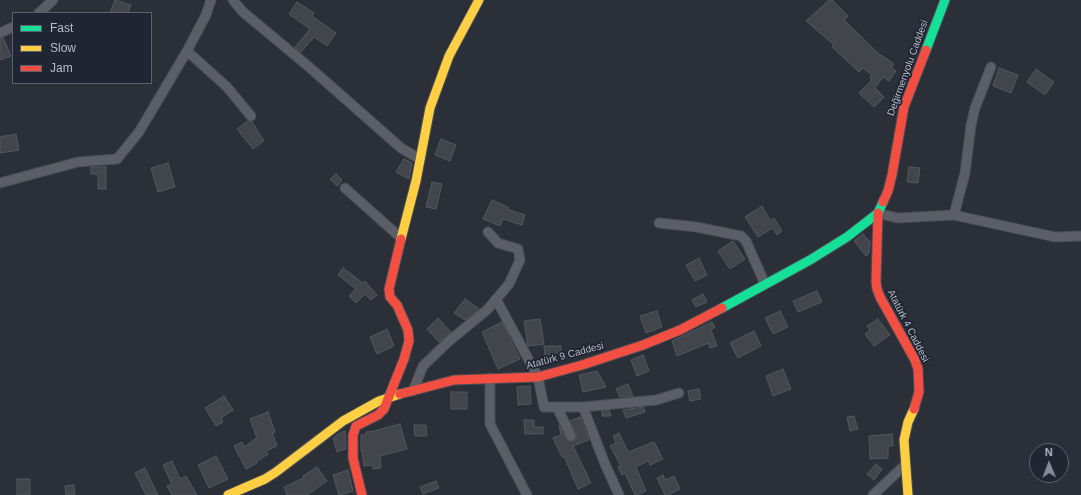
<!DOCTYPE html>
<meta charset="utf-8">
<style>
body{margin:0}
#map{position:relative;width:1081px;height:495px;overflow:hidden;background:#2b2f38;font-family:Helvetica,sans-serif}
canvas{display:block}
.legend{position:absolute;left:12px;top:12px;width:140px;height:72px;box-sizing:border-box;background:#1f2532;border:1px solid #5b616e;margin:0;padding:5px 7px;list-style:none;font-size:12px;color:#b6bbc8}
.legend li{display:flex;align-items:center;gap:8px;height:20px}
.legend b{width:20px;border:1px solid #5b616e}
.north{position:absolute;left:1029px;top:443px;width:40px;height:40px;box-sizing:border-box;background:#1f2532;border:1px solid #5b616e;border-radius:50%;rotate:359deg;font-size:11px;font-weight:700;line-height:16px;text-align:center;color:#b6bbc8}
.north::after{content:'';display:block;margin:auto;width:14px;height:18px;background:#858a96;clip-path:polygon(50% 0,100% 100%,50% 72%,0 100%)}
</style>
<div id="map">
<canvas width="1081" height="495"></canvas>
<ul class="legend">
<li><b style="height:5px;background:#16e098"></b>Fast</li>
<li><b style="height:5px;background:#ffcf43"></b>Slow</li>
<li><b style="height:5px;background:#f24e42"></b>Jam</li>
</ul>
<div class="north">N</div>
</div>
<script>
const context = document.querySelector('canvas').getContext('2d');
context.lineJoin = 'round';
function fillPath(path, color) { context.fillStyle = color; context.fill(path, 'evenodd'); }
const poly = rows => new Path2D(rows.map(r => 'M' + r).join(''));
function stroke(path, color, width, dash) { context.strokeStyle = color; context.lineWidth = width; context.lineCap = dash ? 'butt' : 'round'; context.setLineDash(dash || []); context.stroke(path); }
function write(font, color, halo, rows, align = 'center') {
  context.font = font + ' Helvetica,sans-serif'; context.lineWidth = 3.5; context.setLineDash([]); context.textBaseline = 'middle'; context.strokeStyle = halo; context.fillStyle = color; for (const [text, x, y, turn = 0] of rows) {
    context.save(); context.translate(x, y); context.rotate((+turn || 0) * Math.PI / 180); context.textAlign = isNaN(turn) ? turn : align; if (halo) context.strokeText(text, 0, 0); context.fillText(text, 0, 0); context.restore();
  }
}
const building = poly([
 [115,0,131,5,128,13,110,13,115,0],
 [829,0,832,0,848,16,844,20,881,56,881,55,894,64,891,68,896,71,889,81,883,77,875,88,884,97,874,107,859,93,872,80,870,78,872,75,863,68,859,72,832,47,834,45,806,21,829,0],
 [297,2,314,13,312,16,336,33,327,46,314,37,301,52,295,47,310,29,289,14,297,2],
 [3,38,11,56,0,60,0,39,3,38],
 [999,68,1018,75,1011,93,993,86,999,68],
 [1036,69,1054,82,1045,95,1027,82,1036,69],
 [248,121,252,122,264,141,253,149,237,129,248,121],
 [16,134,19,150,0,153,0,137,16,134],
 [441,139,456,145,450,161,435,155,441,139],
 [404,159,412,163,409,179,396,172,404,159],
 [168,163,175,187,158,192,151,168,168,163],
 [91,167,106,167,106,189,98,189,98,174,91,174,91,167],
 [909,167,920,168,918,183,907,182,909,167],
 [336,174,342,180,337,186,330,179,336,174],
 [432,182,442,184,436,209,426,207,432,182],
 [492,200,508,207,507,209,525,215,522,225,503,219,500,226,483,219,492,200],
 [762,206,770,220,774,218,782,231,777,235,773,228,758,237,745,217,762,206],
 [863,234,870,242,869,253,866,256,854,241,863,234],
 [733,241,745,259,730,269,718,251,733,241],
 [699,258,707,275,695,281,686,265,699,258],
 [343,268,363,283,365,281,377,295,371,300,365,294,356,303,349,296,356,289,338,275,343,268],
 [817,291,822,302,798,312,793,301,817,291],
 [703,294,707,302,696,307,692,300,703,294],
 [465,299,479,309,465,320,454,313,465,299],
 [657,311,662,327,646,333,640,316,657,311],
 [780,311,788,327,773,334,765,318,780,311],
 [438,318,451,332,439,342,427,329,438,318],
 [540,319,544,344,528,346,524,321,540,319],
 [878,319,890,335,874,346,865,334,870,330,867,326,878,319],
 [502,322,520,359,498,369,482,332,502,322],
 [712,322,715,327,711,330,717,346,710,348,708,343,677,356,672,341,712,322],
 [387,329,394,346,377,354,370,337,387,329],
 [754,331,761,346,738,358,730,343,754,331],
 [544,346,561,346,561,356,545,357,544,346],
 [643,355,649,371,637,376,631,360,643,355],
 [783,369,791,389,773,396,766,376,783,369],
 [597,371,606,387,583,392,579,375,597,371],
 [628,384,633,396,620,397,616,389,628,384],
 [530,386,531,404,518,405,517,387,530,386],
 [699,389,701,399,690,401,688,391,699,389],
 [451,392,467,392,467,409,451,409,451,392],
 [224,396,233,410,221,418,223,422,216,426,205,408,224,396],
 [643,407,645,412,626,418,623,410,643,407],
 [609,410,611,416,602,416,602,411,609,410],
 [268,412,275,432,272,433,277,446,266,451,268,454,256,462,257,463,246,469,234,446,242,442,244,447,257,438,250,419,268,412],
 [854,416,858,429,850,431,847,417,854,416],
 [580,417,589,440,573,446,591,483,578,489,564,456,562,457,553,438,561,435,559,425,567,441,574,441,577,436,570,421,580,417],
 [524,420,534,420,534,427,543,427,543,434,525,434,524,420],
 [400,424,407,449,380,456,381,468,373,469,373,465,364,466,362,451,361,451,361,435,366,435,366,432,374,431,400,424],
 [414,425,426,425,427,436,415,436,414,425],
 [345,431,346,449,337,452,333,438,340,433,345,431],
 [619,433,628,452,654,442,663,459,650,465,648,461,636,467,646,491,636,495,635,495,625,473,622,475,618,467,621,466,610,446,616,443,613,436,619,433],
 [892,434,893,446,888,446,888,458,870,459,869,436,892,434],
 [216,456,228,479,209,488,198,465,216,456],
 [172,461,180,479,186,476,197,495,172,495,167,486,172,484,163,465,172,461],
 [876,464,882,469,874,480,867,474,876,464],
 [317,467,327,481,307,495,287,495,284,487,304,478,303,476,317,467],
 [145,468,158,495,146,495,135,473,145,468],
 [348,470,353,491,339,495,333,475,348,470],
 [663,475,665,480,674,476,680,489,668,495,665,495,657,478,663,475],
 [17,479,30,479,30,495,17,495,17,479],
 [436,481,439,488,423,494,420,487,436,481],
 [74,485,75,495,66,495,65,486,74,485]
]);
fillPath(building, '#42454c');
stroke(building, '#53575f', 1);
const street = poly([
 [233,0,243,12,308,66,401,148,420,159],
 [39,13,53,0],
 [0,33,13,27],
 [187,51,227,87,251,116],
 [0,183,78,162,117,159,139,132,187,51,206,15,211,0],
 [345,188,401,238],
 [878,213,897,218,954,215,1055,237,1081,236],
 [954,215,965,173,971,125,975,108,991,67],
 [659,223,696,227,741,236,746,241,765,284],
 [496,299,538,377,544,407,583,407,656,400,679,393],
 [490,378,490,424,527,495],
 [413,391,423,366,449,341,487,310,509,284,520,260,518,249,498,243,488,232],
 [557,407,571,436],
 [583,407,605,464,619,495],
 [873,495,905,465]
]);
const fast = poly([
 [926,50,945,0],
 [722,308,810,260,847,237,878,213,883,202]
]);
const slow = poly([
 [401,239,416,181,430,108,449,56,479,0],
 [228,495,265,479,276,472,343,421,379,401,400,394],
 [908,495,904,440,908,422,914,409]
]);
const jam = poly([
 [883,202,888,191,892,175,904,107,926,50],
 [878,213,876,282,877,289,880,297,915,360,918,369,919,392,914,409],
 [400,394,454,380,538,377,582,365,643,345,680,330,722,308],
 [362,495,353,458,353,435,356,426,378,415,384,409,404,359,409,341,408,330,397,305,390,297,389,289,401,239]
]);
stroke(street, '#494c52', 11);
stroke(fast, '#494c55', 11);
stroke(slow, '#494c55', 11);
stroke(jam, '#494c55', 11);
stroke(street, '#5b5e66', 9);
stroke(fast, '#16e098', 9);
stroke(slow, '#ffcf43', 9);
stroke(jam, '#f24e42', 9);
write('10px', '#b6bbc8', '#1f2532', [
 ["Değirmenyolu Caddesi",908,68,-70],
 ["Atatürk 4 Caddesi",908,326,63],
 ["Atatürk 9 Caddesi",565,356,-15]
]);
</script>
